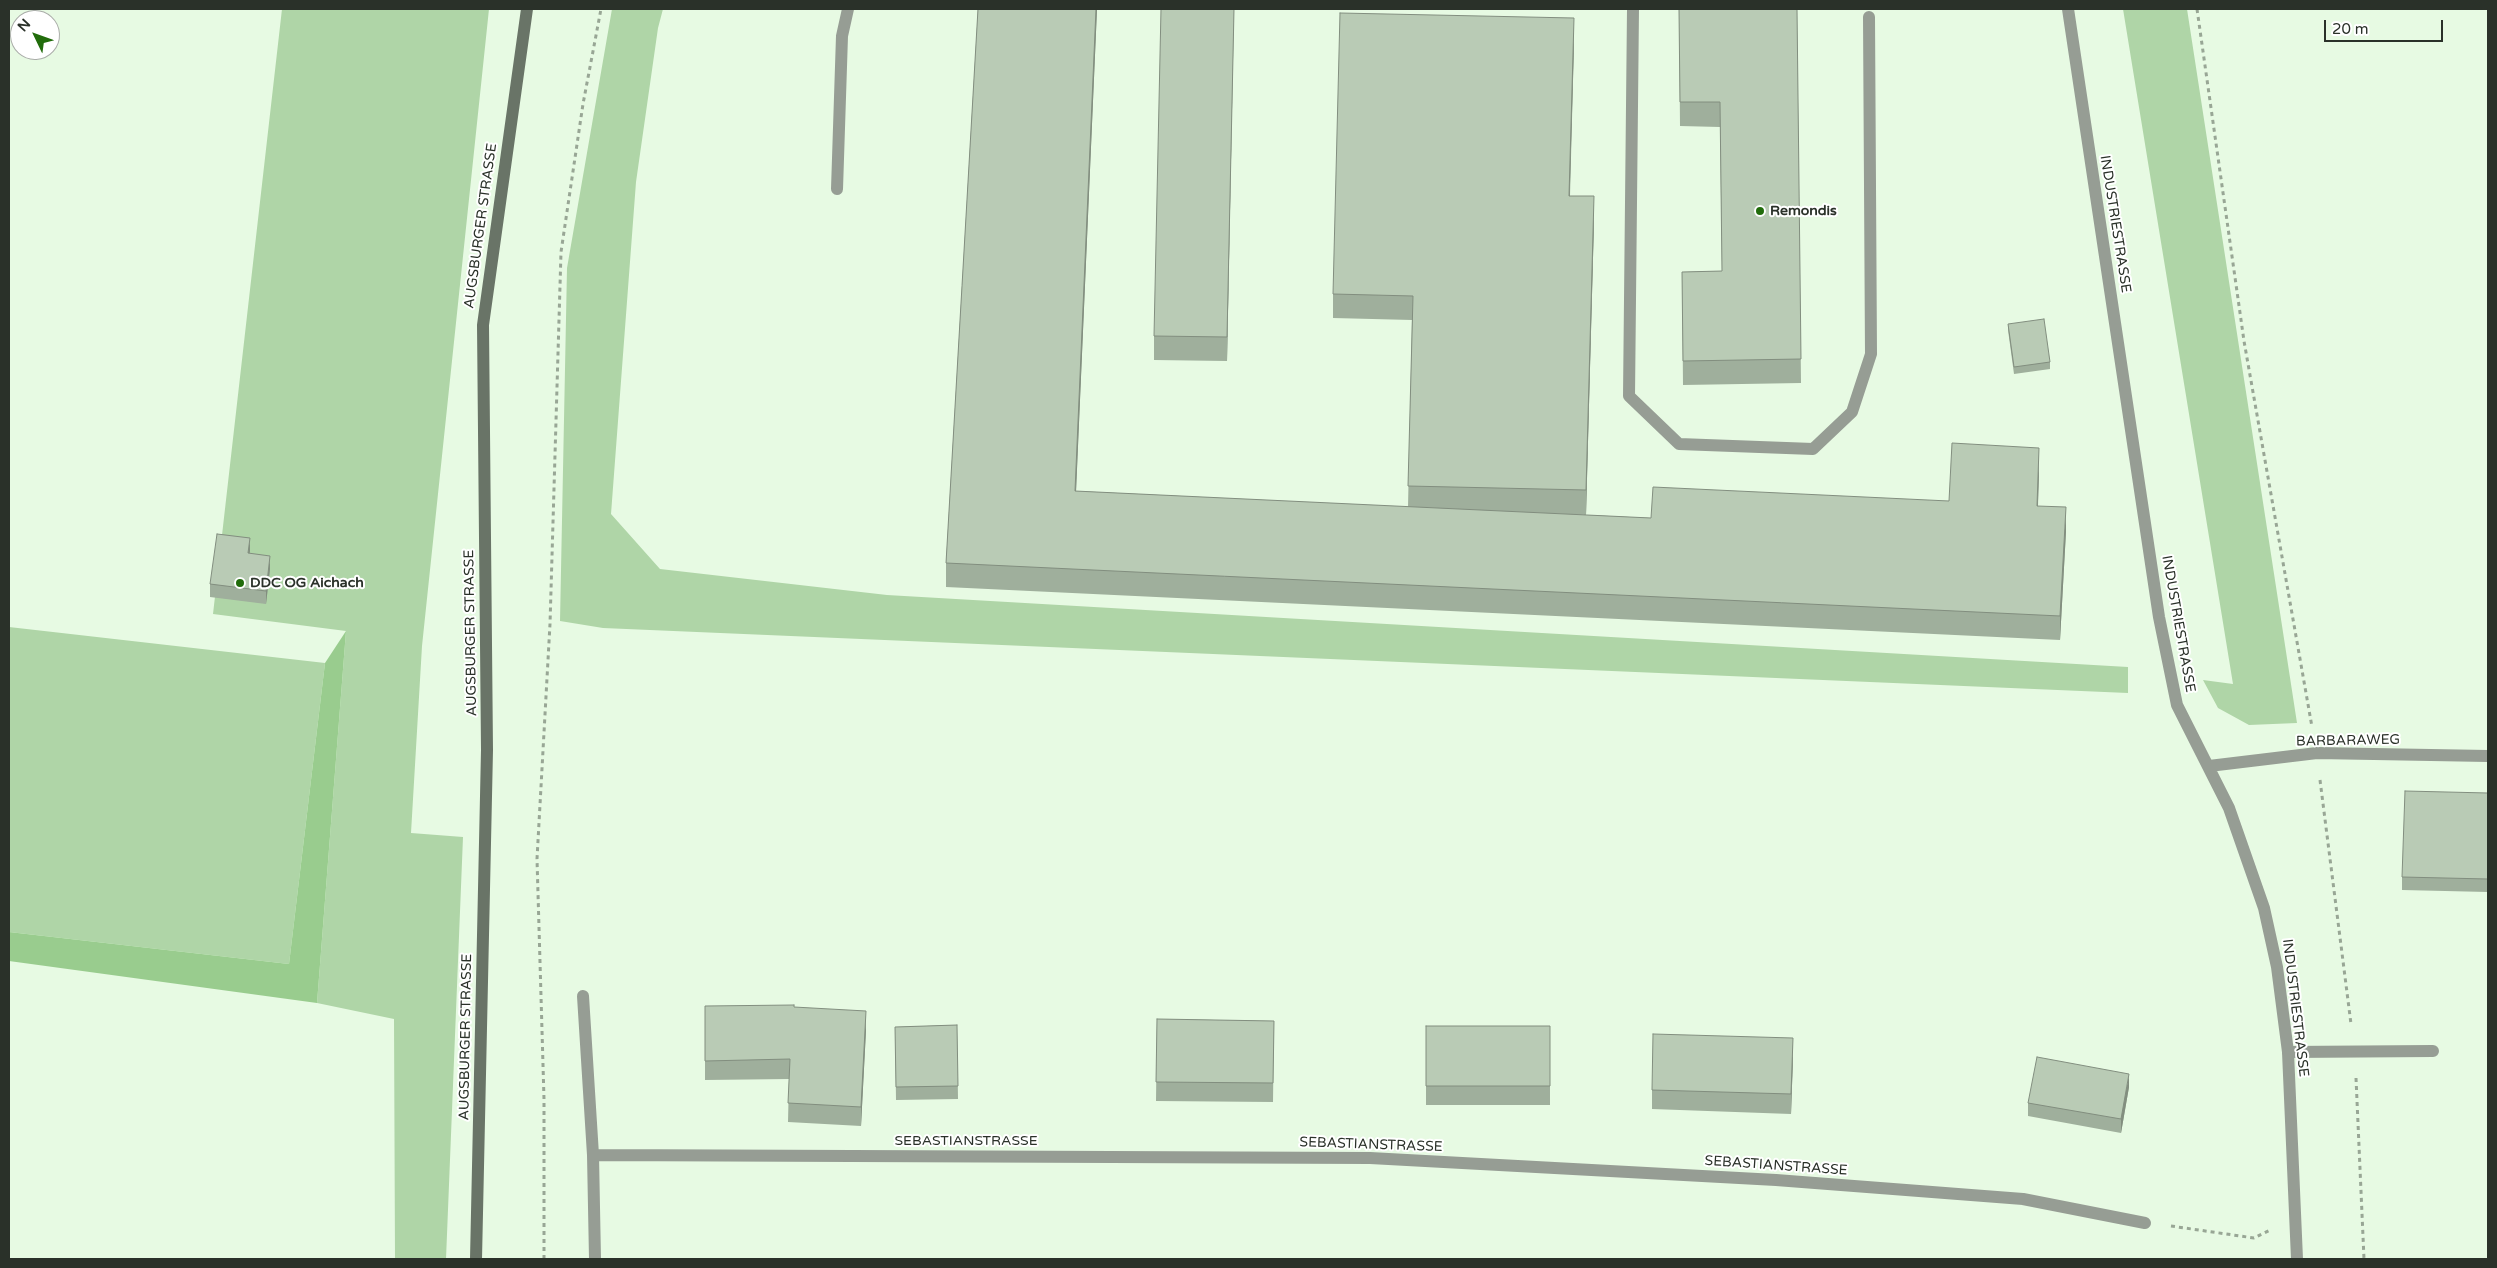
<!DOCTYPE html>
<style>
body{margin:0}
#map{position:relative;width:2497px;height:1268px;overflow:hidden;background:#e7fae3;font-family:"Varela Round",sans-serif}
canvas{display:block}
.frame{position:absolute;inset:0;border:10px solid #2a3129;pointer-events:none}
.north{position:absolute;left:10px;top:10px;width:50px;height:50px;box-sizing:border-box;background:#fff;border:1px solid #aaada9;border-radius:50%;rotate:312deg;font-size:14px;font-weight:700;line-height:20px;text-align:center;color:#2a3129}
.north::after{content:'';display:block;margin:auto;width:18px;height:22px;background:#216c0b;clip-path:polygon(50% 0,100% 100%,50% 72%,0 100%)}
.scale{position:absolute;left:2324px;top:20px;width:119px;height:22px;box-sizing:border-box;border:2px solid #2a3129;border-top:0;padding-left:6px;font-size:15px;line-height:18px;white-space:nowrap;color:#2a3129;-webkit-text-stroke:4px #fff;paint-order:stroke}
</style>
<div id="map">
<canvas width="2497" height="1268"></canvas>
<div class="frame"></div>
<div class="north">N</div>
<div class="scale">20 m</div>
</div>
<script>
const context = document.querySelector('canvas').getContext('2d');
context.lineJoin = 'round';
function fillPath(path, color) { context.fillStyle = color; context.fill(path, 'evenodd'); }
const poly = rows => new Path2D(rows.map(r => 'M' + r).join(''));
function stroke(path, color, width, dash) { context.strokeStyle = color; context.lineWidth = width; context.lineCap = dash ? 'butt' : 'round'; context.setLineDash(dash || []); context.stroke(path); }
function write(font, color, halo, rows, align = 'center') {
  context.font = font + ' "Varela Round",sans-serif'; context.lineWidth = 4; context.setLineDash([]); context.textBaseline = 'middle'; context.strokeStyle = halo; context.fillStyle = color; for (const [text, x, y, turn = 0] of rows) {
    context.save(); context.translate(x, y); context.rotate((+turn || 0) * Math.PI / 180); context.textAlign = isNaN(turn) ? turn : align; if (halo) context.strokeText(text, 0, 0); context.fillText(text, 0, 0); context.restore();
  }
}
fillPath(poly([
 [282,9,489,9,422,646,411,833,463,837,446,1259,395,1259,394,1019,317,1003,346,631,213,614],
 [612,9,663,9,658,28,636,182,611,514,660,569,887,595,2128,667,2128,693,603,628,560,621,567,268],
 [2123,9,2187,9,2297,723,2249,725,2218,708,2203,680,2233,684],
 [9,627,325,663,289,964,9,932]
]), '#afd5a7');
fillPath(poly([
 [346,631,317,1003,9,961,9,932,289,964,325,663]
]), '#99cc8e');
stroke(poly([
 [2197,9,2244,341,2312,727],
 [2320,780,2351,1024],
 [2356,1078,2364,1259],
 [2171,1226,2254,1238,2270,1230],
 [544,1259,544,1099,537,859,550,624,561,252,583,104,601,9]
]), '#98a695', 3, [4, 4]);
stroke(poly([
 [1633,9,1629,396,1679,444,1813,449,1852,412,1871,354,1869,17],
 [837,189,842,36,848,9],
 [583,996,593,1155,595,1259],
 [2288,1052,2433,1051],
 [593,1155,1370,1158,1776,1180,2023,1199,2145,1223]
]), '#969d94', 12);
stroke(poly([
 [2068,9,2159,617,2177,705,2229,808,2264,908,2277,967,2288,1052,2297,1259],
 [2209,766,2317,753,2488,756]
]), '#969d94', 12);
stroke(poly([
 [476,1259,487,750,483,325,527,9]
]), '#697467', 12);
fillPath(poly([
 [978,9,1097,9,1076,491,1408,507,1412,320,1333,318,1333,294,1574,43,1570,196,1594,221,1586,515,1568,514,1651,518,1949,501,2039,472,2038,506,2066,531,2060,640,946,587,946,563],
 [1234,9,1227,361,1154,360,1154,336],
 [1679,9,1797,9,1801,383,1683,385,1682,272,1722,271,1720,127,1680,126],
 [2008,324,2050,362,2050,369,2014,374,2008,330],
 [250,553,270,569,266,604,210,597,210,584],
 [2488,793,2488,892,2402,890,2402,877],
 [705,1006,794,1007,866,1030,861,1126,788,1122,789,1079,705,1080],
 [1157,1019,1274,1021,1273,1102,1156,1101],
 [957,1025,958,1099,896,1100,895,1027],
 [1426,1026,1550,1026,1550,1105,1426,1105],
 [1793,1057,1791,1114,1652,1109,1652,1090],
 [2129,1087,2121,1133,2028,1116,2028,1103]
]), '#9faf9c');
fillPath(poly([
 [1096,9,1097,9,1075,515,1075,491],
 [1234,9,1227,361,1227,337],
 [1574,18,1574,43,1569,220,1569,196],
 [1594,196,1594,221,1586,515,1586,490],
 [2039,448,2039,472,2037,530,2037,506],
 [2066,507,2066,531,2060,640,2060,616],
 [250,538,250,551,248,566,248,553],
 [270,556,270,569,266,604,266,591],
 [866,1011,866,1030,861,1126,861,1107],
 [1793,1038,1793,1057,1791,1114,1791,1094],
 [2129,1074,2129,1087,2121,1133,2121,1119]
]), '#828e7f');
const building = poly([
 [978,9,1096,9,1075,491,1651,518,1653,487,1949,501,1952,443,2039,448,2037,506,2066,507,2060,616,946,563,978,9],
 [1161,9,1234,9,1227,337,1154,336,1161,9],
 [1679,9,1797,9,1801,359,1683,361,1682,272,1722,271,1720,102,1680,102,1679,9],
 [1340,13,1574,18,1569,196,1594,196,1586,490,1408,486,1413,296,1333,294,1340,13],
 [2044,319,2050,362,2014,367,2008,324,2044,319],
 [217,534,250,538,248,553,270,556,266,591,210,584,217,534],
 [2405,791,2488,793,2488,879,2402,877,2405,791],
 [794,1005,794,1007,866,1011,861,1107,788,1103,790,1059,705,1061,705,1006,794,1005],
 [1157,1019,1274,1021,1273,1083,1156,1082,1157,1019],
 [957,1025,958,1086,896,1087,895,1027,957,1025],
 [1426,1026,1550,1026,1550,1086,1426,1086,1426,1026],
 [1653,1034,1793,1038,1791,1094,1652,1090,1653,1034],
 [2037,1057,2129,1074,2121,1119,2028,1103,2037,1057]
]);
fillPath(building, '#b9cbb5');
stroke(building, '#828e7f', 1);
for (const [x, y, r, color] of [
 [1760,211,5,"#216c0b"],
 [240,583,5,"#216c0b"]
]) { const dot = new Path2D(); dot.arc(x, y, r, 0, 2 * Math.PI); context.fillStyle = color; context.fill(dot); stroke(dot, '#fff', 2); }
write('bold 14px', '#2a3129', '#fff', [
 ["Remondis",1770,211],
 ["DDC OG Aichach",250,583]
], 'left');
write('14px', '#2a3129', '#fff', [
 ["INDUSTRIESTRASSE",2115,224,81],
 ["AUGSBURGER STRASSE",481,226,-82],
 ["INDUSTRIESTRASSE",2178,624,80],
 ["AUGSBURGER STRASSE",471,633,-91],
 ["BARBARAWEG",2348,741,-1],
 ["INDUSTRIESTRASSE",2295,1008,83],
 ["AUGSBURGER STRASSE",466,1037,-89],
 ["SEBASTIANSTRASSE",966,1141],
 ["SEBASTIANSTRASSE",1371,1145,2],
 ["SEBASTIANSTRASSE",1776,1166,4]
]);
</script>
